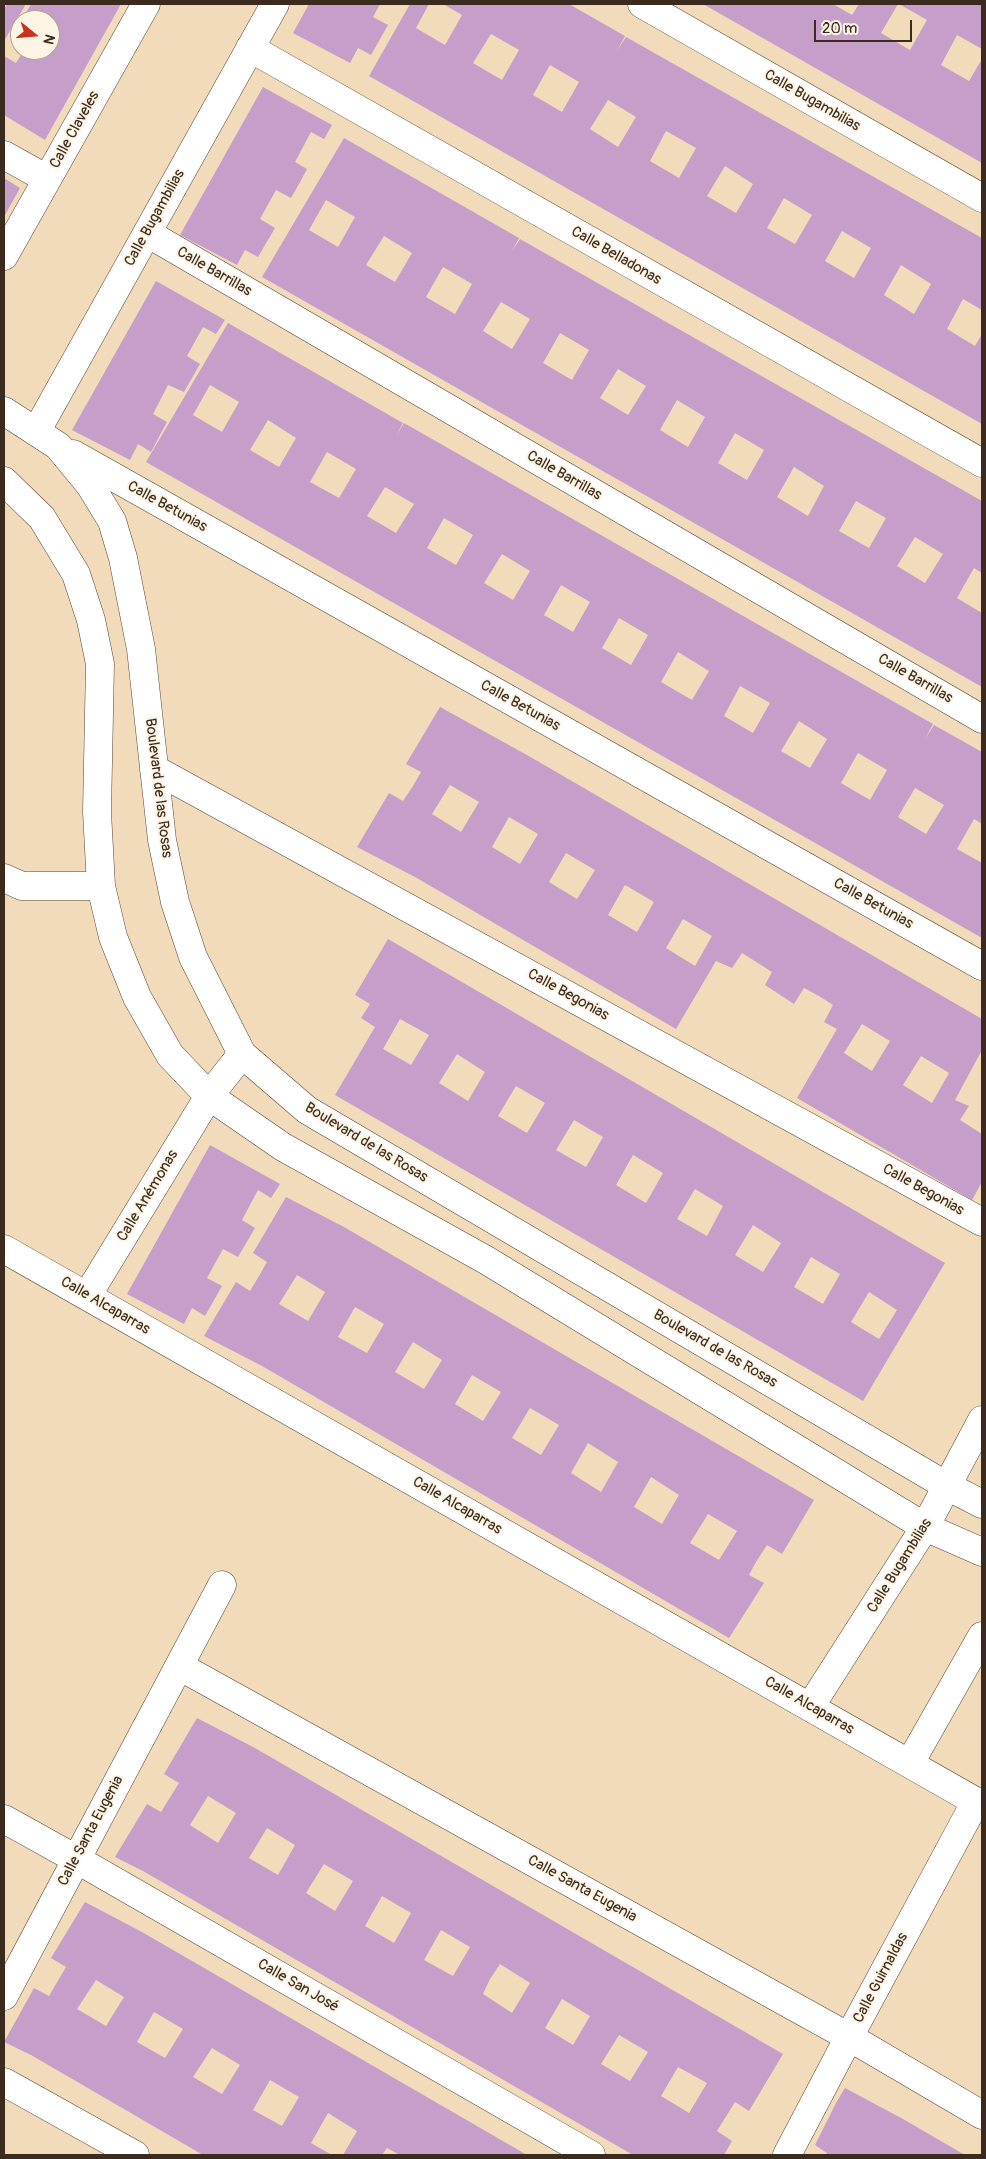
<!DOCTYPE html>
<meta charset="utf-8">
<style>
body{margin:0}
#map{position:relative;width:986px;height:2159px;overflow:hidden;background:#f1dbbb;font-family:Pangolin,sans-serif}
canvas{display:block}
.frame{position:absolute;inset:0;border:5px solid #3b2a1e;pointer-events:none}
.north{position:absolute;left:10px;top:10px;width:50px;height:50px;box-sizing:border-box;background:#fcf5e5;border:1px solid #afa495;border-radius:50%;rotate:107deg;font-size:14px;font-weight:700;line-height:20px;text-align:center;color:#3b2a1e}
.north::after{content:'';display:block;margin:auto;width:18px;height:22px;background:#c8321e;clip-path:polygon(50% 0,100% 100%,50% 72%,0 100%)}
.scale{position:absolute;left:814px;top:20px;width:98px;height:22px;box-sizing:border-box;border:2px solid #3b2a1e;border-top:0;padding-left:6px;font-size:15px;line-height:18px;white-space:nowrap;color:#3b2a1e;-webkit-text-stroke:4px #fcf5e5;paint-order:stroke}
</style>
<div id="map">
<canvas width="986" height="2159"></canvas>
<div class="frame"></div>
<div class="north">N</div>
<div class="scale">20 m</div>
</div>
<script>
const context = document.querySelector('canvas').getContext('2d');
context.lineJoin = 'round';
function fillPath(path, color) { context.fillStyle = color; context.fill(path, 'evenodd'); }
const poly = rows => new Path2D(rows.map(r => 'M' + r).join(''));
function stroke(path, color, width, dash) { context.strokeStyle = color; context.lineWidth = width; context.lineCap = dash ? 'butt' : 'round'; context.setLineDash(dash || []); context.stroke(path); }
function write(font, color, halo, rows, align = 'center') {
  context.font = font + ' Pangolin,sans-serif'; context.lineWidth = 4; context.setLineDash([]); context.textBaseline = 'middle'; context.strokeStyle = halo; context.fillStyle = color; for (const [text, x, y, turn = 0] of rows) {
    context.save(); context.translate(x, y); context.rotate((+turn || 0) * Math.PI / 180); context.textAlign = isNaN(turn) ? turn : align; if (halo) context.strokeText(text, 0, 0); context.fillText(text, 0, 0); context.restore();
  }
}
fillPath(poly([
 [7,4,26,4,4,41,4,9],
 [31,4,121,4,45,140,4,115,4,56,16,63,24,50,50,50,50,20,22,20],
 [309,4,380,4,373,17,388,25,371,55,358,48,350,63,293,33],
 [410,4,429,4,416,28,445,45,462,15,443,4,569,4,625,36,617,51,626,37,982,238,982,310,963,299,947,329,975,346,982,334,982,424,369,76],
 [491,34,519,50,502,80,473,63],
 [550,65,579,82,562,112,533,95],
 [608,100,636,117,618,147,590,129],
 [666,131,696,148,679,178,650,161],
 [725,166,753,184,736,213,707,196],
 [784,198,812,215,795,244,767,228],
 [842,231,871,248,854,278,825,261],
 [901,265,931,284,914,314,884,295],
 [703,4,833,4,852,15,859,4,898,4,881,33,910,50,927,20,899,4,982,4,982,49,957,35,941,65,969,81,982,59,982,163],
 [263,87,332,125,324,139,311,132,295,162,307,169,299,184,291,198,276,190,260,219,275,228,258,257,245,250,237,265,180,235],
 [344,138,519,238,512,251,520,239,982,501,982,573,974,568,957,598,982,613,982,687,262,277],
 [326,200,355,217,338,247,309,230],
 [384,236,412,253,395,282,366,265],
 [443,267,472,284,455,314,426,297],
 [501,302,530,319,512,349,483,331],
 [560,333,589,350,572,380,543,363],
 [618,369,646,386,628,415,600,398],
 [677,400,705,417,688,447,660,430],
 [735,433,764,450,747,480,718,463],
 [794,467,824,486,808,516,777,497],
 [856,501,886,518,869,548,839,531],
 [915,537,943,554,925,583,897,566],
 [4,178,20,188,4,217],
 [156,281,225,320,216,334,203,327,187,356,200,364,184,392,168,385,153,414,167,422,151,452,138,444,130,460,72,430],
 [228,323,403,423,396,436,404,423,933,724,925,739,934,725,982,752,982,824,974,819,957,849,982,863,982,938,146,462],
 [210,385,239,402,222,432,193,415],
 [268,420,296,438,279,467,250,450],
 [327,452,356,469,339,498,310,482],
 [385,487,414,504,396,533,367,516],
 [444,518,473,535,456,565,427,548],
 [502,554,530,571,513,600,484,583],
 [561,585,590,602,573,632,544,615],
 [619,618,648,635,631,665,602,648],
 [678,652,709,671,692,700,661,682],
 [740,686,770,703,753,733,724,716],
 [799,721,827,739,810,768,781,751],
 [858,753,887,770,870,800,841,783],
 [915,788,944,805,926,834,898,817],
 [440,707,527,755,982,1019,982,1050,955,1100,969,1106,960,1120,982,1134,982,1182,972,1200,797,1098,837,1029,824,1022,833,1005,819,996,804,988,794,1004,765,985,772,972,742,953,732,968,716,961,676,1029,415,877,357,847,389,793,403,801,413,786,421,772,406,764],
 [450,785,479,802,461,832,432,814],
 [509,817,538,834,520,864,492,847],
 [566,853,595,870,577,899,549,882],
 [625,885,654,902,637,932,608,915],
 [683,919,712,936,695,966,666,948],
 [862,1024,890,1041,872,1071,844,1053],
 [921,1056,949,1073,932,1103,903,1085],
 [388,939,945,1263,863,1401,335,1095,375,1027,361,1018,370,1004,355,995],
 [400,1019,429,1035,411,1065,383,1049],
 [457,1054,485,1072,468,1101,439,1083],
 [516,1086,545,1103,527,1133,498,1116],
 [574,1120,603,1137,586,1167,556,1150],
 [633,1155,663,1173,646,1203,616,1185],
 [695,1189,723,1206,707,1236,677,1219],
 [753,1225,781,1243,763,1272,735,1255],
 [811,1257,840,1274,823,1304,794,1287],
 [869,1292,897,1310,879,1339,851,1322],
 [210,1145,280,1184,271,1198,258,1190,242,1220,255,1228,238,1257,223,1249,207,1278,222,1286,205,1316,192,1308,184,1324,127,1294],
 [286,1197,344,1227,814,1500,782,1554,767,1545,756,1562,749,1575,764,1583,729,1638,262,1366,204,1336,236,1282,250,1291,259,1276,267,1262,253,1253],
 [297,1275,325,1292,308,1321,279,1304],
 [355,1307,384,1324,367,1353,338,1337],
 [413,1342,442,1360,424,1389,395,1372],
 [472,1375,501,1392,483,1421,455,1404],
 [530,1408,559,1425,541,1455,512,1438],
 [588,1443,618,1462,601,1492,571,1473],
 [651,1477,679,1495,662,1524,634,1507],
 [708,1514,737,1531,719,1560,690,1543],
 [197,1718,255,1748,783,2054,749,2111,735,2102,717,2131,732,2141,724,2155,633,2155,143,1871,115,1857,147,1804,161,1812,179,1783,164,1774],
 [208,1796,236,1813,218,1843,190,1825],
 [267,1828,295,1845,278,1875,249,1858],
 [324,1864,353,1881,335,1911,306,1893],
 [382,1896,411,1913,394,1943,365,1926],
 [441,1930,470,1947,453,1976,424,1960],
 [500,1964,530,1983,512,2013,483,1994,490,1979],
 [562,1999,590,2016,573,2045,545,2028],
 [619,2035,648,2052,630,2081,601,2064],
 [678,2067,707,2083,689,2113,661,2096],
 [85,1902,142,1932,527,2155,400,2155,387,2148,382,2155,343,2155,357,2131,328,2113,311,2143,332,2155,203,2155,31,2055,4,2042,34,1988,49,1996,66,1967,51,1958],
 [96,1980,124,1997,106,2026,77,2009],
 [154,2012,183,2029,165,2058,137,2042],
 [212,2048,240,2065,222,2094,193,2077],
 [270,2080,299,2097,282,2126,253,2110],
 [845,2088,903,2119,965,2155,825,2155,827,2153,815,2145,836,2103]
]), '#c59fca');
const minor = poly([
 [642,4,982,198],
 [250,48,982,463],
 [4,155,47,179],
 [147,233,982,719],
 [4,256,146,4],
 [4,411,58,446,90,485,112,521,123,558,141,649,162,840,175,902,193,957,242,1054,307,1110,947,1486,982,1504],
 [36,432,275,4],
 [73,454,982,966],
 [4,481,42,518,76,574,91,620,100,664,97,812,101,886,113,937,137,997,170,1055,209,1096,283,1147,486,1260,925,1527,982,1552],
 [154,769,982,1222],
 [4,878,22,886,101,886],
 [4,1249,982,1805],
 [87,1296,209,1096,242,1054],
 [179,1666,849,2037,982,2115],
 [810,1707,925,1527,982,1420],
 [910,1763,982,1636],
 [4,1819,76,1859,591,2155],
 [4,1996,222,1585],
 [4,2082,135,2155],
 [787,2155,849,2037,976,1801]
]);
stroke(minor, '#564536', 29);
stroke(minor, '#fff', 28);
write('15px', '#3b2a1e', '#fcf5e5', [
 ["Calle Bugambilias",812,101,30],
 ["Calle Claveles",75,130,-61],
 ["Calle Bugambilias",155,218,-61],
 ["Calle Belladonas",616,256,30],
 ["Calle Barrillas",214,272,30],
 ["Calle Barrillas",564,476,30],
 ["Calle Betunias",167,507,29],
 ["Calle Barrillas",915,679,30],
 ["Calle Betunias",520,706,29],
 ["Boulevard de las Rosas",158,788,83],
 ["Calle Betunias",873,904,29],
 ["Calle Begonias",568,995,29],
 ["Boulevard de las Rosas",366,1143,31],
 ["Calle Begonias",923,1190,29],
 ["Calle Anémonas",148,1196,-59],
 ["Calle Alcaparras",105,1306,30],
 ["Boulevard de las Rosas",715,1349,30],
 ["Calle Alcaparras",457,1506,30],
 ["Calle Bugambilias",900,1566,-58],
 ["Calle Alcaparras",809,1706,30],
 ["Calle Santa Eugenia",91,1831,-62],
 ["Calle Santa Eugenia",582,1889,29],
 ["Calle Guirnaldas",881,1978,-62],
 ["Calle San José",298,1986,30]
]);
</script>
